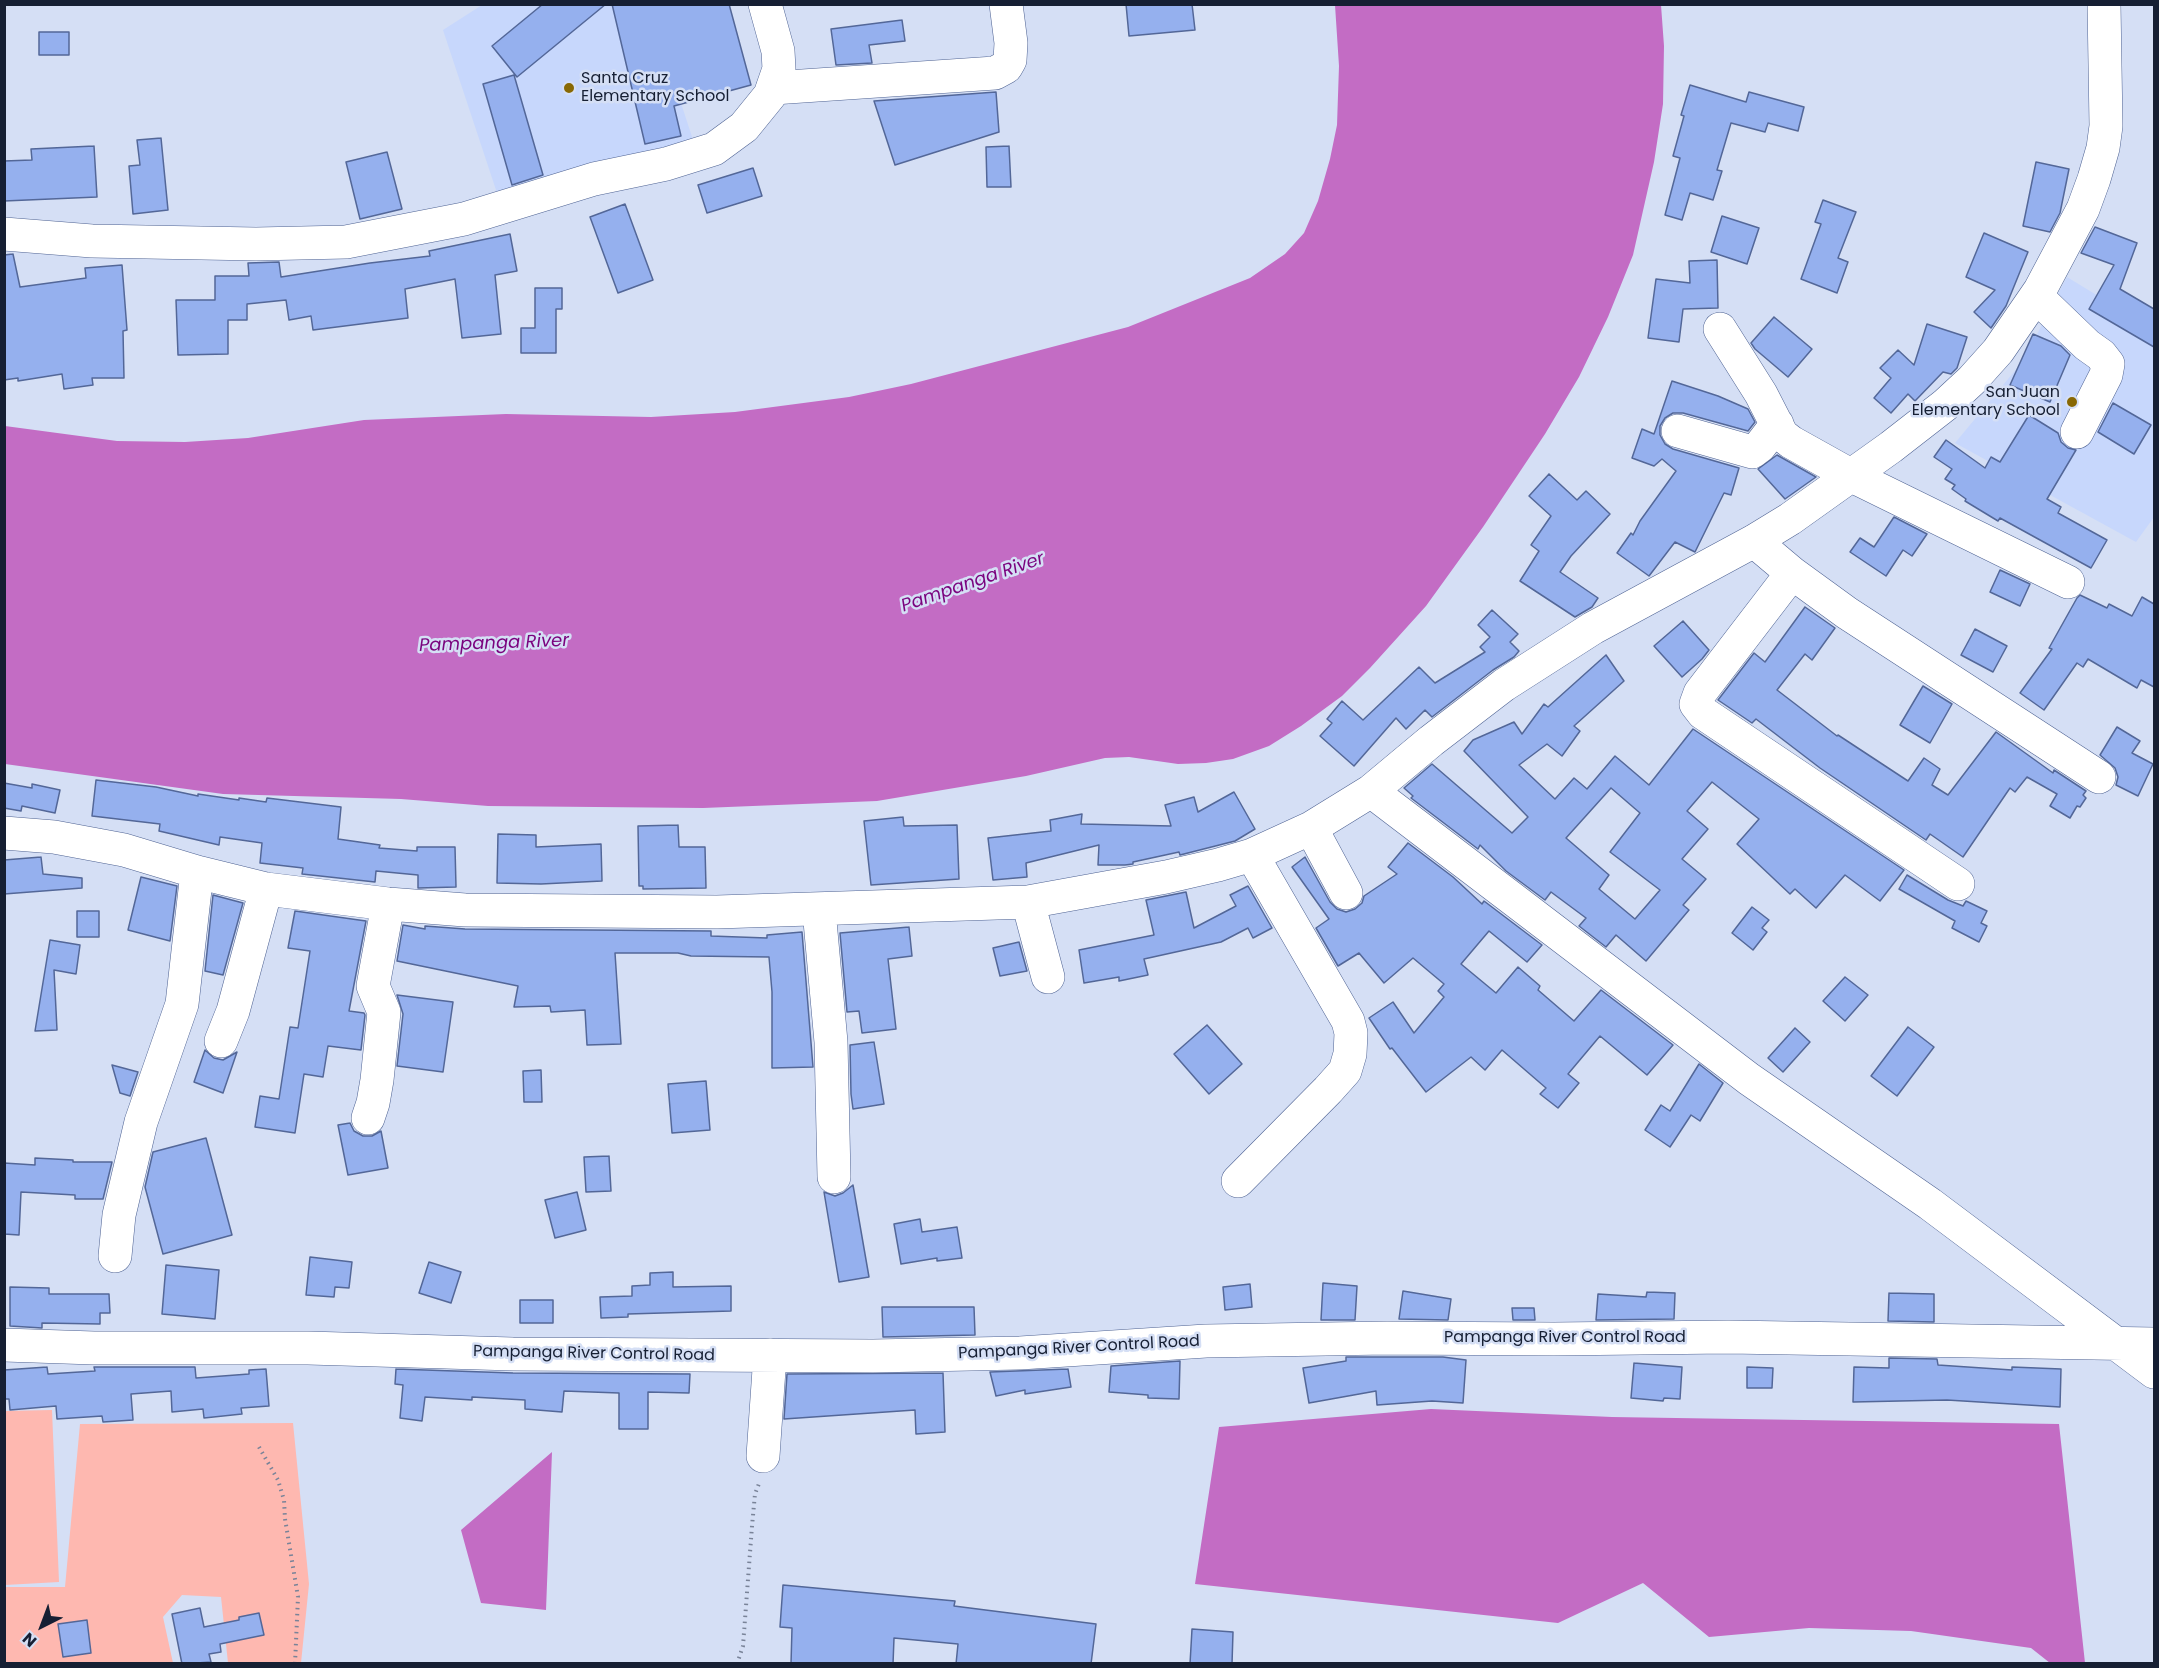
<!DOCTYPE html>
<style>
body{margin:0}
#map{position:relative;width:2159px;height:1668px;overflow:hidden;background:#d5dff5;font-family:Poppins,sans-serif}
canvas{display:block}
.frame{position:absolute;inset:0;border:6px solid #161f33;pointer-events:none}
.north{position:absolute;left:12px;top:1596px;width:60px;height:60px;-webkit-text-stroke:4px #d5dff5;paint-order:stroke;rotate:222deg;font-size:16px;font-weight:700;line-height:24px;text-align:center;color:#161f33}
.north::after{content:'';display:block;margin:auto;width:21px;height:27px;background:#161f33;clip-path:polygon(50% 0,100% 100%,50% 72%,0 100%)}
</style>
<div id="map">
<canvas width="2159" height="1668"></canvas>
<div class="frame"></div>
<div class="north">N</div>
</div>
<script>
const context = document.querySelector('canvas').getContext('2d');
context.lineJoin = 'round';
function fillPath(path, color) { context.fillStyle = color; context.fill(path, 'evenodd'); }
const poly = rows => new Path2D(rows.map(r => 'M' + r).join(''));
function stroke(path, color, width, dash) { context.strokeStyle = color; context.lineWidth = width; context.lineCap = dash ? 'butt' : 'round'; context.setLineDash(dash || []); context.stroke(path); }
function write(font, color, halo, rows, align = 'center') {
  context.font = font + ' Poppins,sans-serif'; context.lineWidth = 5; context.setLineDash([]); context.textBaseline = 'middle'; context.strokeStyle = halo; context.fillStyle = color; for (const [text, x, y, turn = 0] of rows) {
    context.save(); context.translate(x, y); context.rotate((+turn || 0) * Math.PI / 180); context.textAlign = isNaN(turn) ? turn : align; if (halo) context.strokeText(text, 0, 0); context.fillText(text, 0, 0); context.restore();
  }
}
fillPath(poly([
 [482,5,649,5,695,146,499,199,443,30],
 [2067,277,2154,330,2154,517,2136,542,1955,443,2023,361]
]), '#c7d7fc');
fillPath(poly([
 [52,1410,59,1582,5,1585,5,1411],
 [293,1423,309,1584,301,1663,228,1663,221,1597,182,1595,163,1617,173,1663,5,1663,4,1587,65,1587,80,1424]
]), '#feb8b0');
fillPath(poly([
 [1335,5,1661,5,1664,46,1663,104,1654,162,1633,255,1608,317,1579,377,1545,434,1483,527,1426,606,1370,668,1342,696,1301,726,1269,746,1233,759,1206,763,1178,764,1129,757,1105,758,1026,776,877,801,703,808,488,806,401,799,223,794,5,764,5,426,117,441,185,442,248,438,364,420,506,414,651,417,735,412,849,397,911,384,1128,327,1250,278,1285,254,1304,233,1318,201,1330,159,1337,125,1339,66],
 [1431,1409,1612,1417,2059,1424,2085,1663,2050,1663,2031,1648,1911,1631,1809,1628,1709,1637,1643,1583,1558,1623,1195,1584,1219,1427],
 [552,1452,546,1610,481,1603,461,1530]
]), '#c36cc4');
const building = poly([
 [543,4,606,4,517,77,492,46,543,4],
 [612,4,729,4,751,85,674,106,681,136,645,144,612,4],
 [1126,4,1192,4,1195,30,1129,36,1126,4],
 [902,20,905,41,869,45,872,63,836,65,831,29,902,20],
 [39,32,69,32,69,55,39,55,39,32],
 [514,75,543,175,512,185,483,84,514,75],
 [1690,85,1746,102,1749,92,1804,107,1798,131,1768,123,1765,132,1731,123,1717,170,1722,171,1713,200,1690,193,1682,220,1665,215,1680,158,1673,156,1684,116,1681,115,1690,85],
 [996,92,999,132,895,165,874,101,996,92],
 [161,138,168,210,133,214,129,166,140,165,137,140,161,138],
 [94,146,97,197,4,201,4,161,32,160,31,149,94,146],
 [1009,146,1011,187,987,187,986,147,1009,146],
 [387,152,402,209,360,219,346,162,387,152],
 [2036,162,2069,169,2060,213,2050,232,2023,226,2036,162],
 [753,168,762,196,707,213,698,185,753,168],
 [1823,200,1856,212,1838,258,1848,262,1837,293,1801,279,1821,224,1815,222,1823,200],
 [625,204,653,280,618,293,590,217,625,204],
 [1722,216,1759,228,1747,264,1711,252,1722,216],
 [2095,227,2137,243,2120,289,2154,309,2154,347,2089,309,2114,265,2081,253,2095,227],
 [1984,233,2028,252,2006,306,1991,328,1974,312,1995,290,1966,277,1984,233],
 [510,234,517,271,495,275,501,334,462,338,455,279,405,289,408,318,313,330,311,316,289,320,286,300,247,304,247,320,228,320,228,354,178,355,176,300,215,300,215,276,249,276,248,263,279,262,281,277,370,263,430,256,429,251,510,234],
 [13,254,20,287,86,278,85,268,122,265,127,330,123,331,124,378,92,378,93,385,64,389,62,374,18,381,18,378,4,380,4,255,13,254],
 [1717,260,1718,308,1683,309,1679,342,1648,338,1656,279,1690,283,1689,261,1717,260],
 [535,288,562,288,562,309,556,309,556,353,521,353,521,328,535,328,535,288],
 [1774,317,1812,349,1788,377,1755,349,1751,343,1774,317],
 [1927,324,1967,337,1957,368,1951,374,1943,372,1915,401,1908,394,1891,413,1874,398,1891,378,1880,368,1898,350,1914,365,1927,324],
 [2033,334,2061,346,2070,355,2050,402,2010,385,2033,334],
 [1672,381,1718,396,1748,409,1755,422,1748,431,1683,413,1673,413,1665,418,1660,426,1660,435,1665,444,1673,449,1739,468,1731,495,1724,493,1695,552,1675,542,1649,576,1617,553,1631,533,1633,535,1640,521,1676,471,1662,459,1654,466,1632,458,1642,429,1654,434,1672,381],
 [2113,403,2151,425,2134,454,2098,432,2113,403],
 [2029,415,2058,433,2061,442,2068,448,2076,450,2047,499,2061,507,2058,513,2107,540,2091,568,2000,518,1998,521,1965,501,1966,499,1952,489,1955,485,1945,479,1952,469,1934,457,1946,440,1985,468,1991,457,2000,462,2029,415],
 [1777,455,1816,477,1785,499,1758,469,1777,455],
 [1549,474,1577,500,1586,491,1610,514,1571,556,1560,572,1598,598,1592,607,1575,617,1520,581,1539,551,1531,545,1551,516,1529,496,1549,474],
 [1894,517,1927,534,1912,556,1903,550,1886,576,1850,552,1860,538,1874,547,1894,517],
 [2000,570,2030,584,2020,606,1990,592,2000,570],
 [2080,595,2107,608,2109,604,2132,616,2142,597,2154,604,2154,687,2141,680,2137,688,2088,659,2083,667,2077,663,2044,710,2020,693,2052,649,2049,648,2077,598,2080,595],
 [1805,607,1835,628,1812,660,1805,654,1777,690,1837,736,1838,735,1908,781,1924,758,1940,769,1932,785,1948,795,1996,732,2053,773,2054,770,2086,791,2083,795,2086,798,2080,807,2077,806,2070,818,2050,806,2057,794,2027,777,2015,792,2010,788,1963,857,1930,834,1926,840,1820,768,1756,719,1752,723,1718,700,1754,653,1765,662,1805,607],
 [1492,610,1518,634,1510,642,1519,651,1514,657,1493,670,1432,717,1425,710,1406,729,1396,718,1354,766,1320,736,1332,723,1327,719,1342,701,1363,720,1419,667,1435,683,1485,652,1480,647,1490,637,1478,625,1492,610],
 [1683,621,1709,650,1702,659,1682,677,1654,646,1683,621],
 [1975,629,2007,646,1993,672,1961,655,1975,629],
 [1606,655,1624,681,1574,726,1580,731,1562,756,1547,744,1519,765,1555,799,1574,778,1587,789,1615,756,1649,785,1693,729,1904,870,1880,901,1845,875,1816,908,1795,889,1790,894,1737,844,1759,819,1712,782,1687,811,1708,829,1682,859,1706,879,1683,905,1689,910,1646,961,1616,935,1606,947,1579,926,1586,918,1551,892,1545,900,1506,871,1480,845,1478,849,1411,798,1413,796,1404,788,1432,764,1512,833,1528,817,1464,751,1473,740,1514,722,1522,734,1544,704,1548,707,1606,655],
 [1611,788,1640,813,1610,852,1660,890,1635,919,1599,889,1609,875,1566,838,1611,788],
 [1923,686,1952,704,1930,743,1900,725,1923,686],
 [2117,727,2140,741,2132,753,2153,764,2138,796,2116,785,2118,777,2115,768,2100,755,2117,727],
 [96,780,156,787,198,796,198,794,239,800,239,798,266,802,267,798,341,807,338,839,380,845,379,848,417,851,417,847,455,847,456,887,418,888,418,875,376,871,375,882,302,874,303,868,260,863,262,843,220,837,219,845,159,831,160,824,92,816,96,780],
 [4,783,32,788,32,784,60,790,55,813,22,806,21,811,4,808,4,783],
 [1234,792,1255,829,1235,841,1180,855,1179,852,1133,862,1133,864,1125,865,1098,865,1099,845,1026,863,1027,877,993,880,988,838,1051,831,1050,820,1082,814,1081,824,1171,826,1165,805,1194,797,1198,812,1234,792],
 [903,817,904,826,957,825,959,879,871,885,864,821,903,817],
 [678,825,679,847,705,847,706,888,643,889,643,886,639,886,638,826,678,825],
 [498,834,536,835,536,847,601,844,602,881,541,884,497,883,498,834],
 [1408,843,1453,877,1482,904,1484,901,1542,945,1527,962,1489,931,1461,964,1496,993,1518,967,1540,986,1538,990,1574,1021,1601,990,1673,1045,1647,1075,1600,1036,1568,1074,1579,1083,1558,1108,1540,1094,1546,1088,1502,1050,1485,1070,1471,1057,1426,1092,1392,1048,1390,1049,1369,1018,1393,1002,1414,1033,1444,997,1438,991,1444,984,1413,958,1384,983,1359,953,1338,966,1316,928,1329,919,1292,867,1305,857,1330,902,1337,909,1346,912,1355,909,1362,903,1364,896,1397,874,1388,867,1408,843],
 [41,857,43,874,82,878,82,888,4,894,4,860,41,857],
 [1907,875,1948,900,1963,906,1966,901,1987,911,1981,923,1987,926,1979,942,1952,928,1955,921,1899,889,1907,875],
 [141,877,177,886,170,941,128,930,141,877],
 [1248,886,1272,928,1253,938,1248,928,1221,942,1144,959,1148,975,1119,981,1119,977,1084,983,1079,950,1154,935,1146,900,1186,892,1194,928,1236,906,1230,895,1248,886],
 [213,895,243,903,223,975,205,971,213,895],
 [1752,907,1769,920,1762,928,1767,932,1753,950,1732,933,1752,907],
 [77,911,99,911,99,937,77,937,77,911],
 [295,911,366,921,349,1011,364,1013,365,1015,361,1050,328,1046,323,1077,304,1074,295,1133,255,1127,260,1096,279,1099,290,1027,298,1028,310,951,288,948,295,911],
 [403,925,425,929,425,926,465,929,711,931,711,936,767,938,767,935,802,932,813,1067,772,1068,772,992,769,957,691,956,678,953,615,953,621,1044,587,1045,585,1010,551,1012,550,1006,514,1007,518,986,397,961,403,925],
 [909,927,912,956,888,959,896,1029,862,1033,859,1011,847,1012,840,933,909,927],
 [50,940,80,945,76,974,54,970,57,1030,35,1031,50,940],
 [1019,942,1027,971,1000,976,993,948,1019,942],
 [1845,977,1868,995,1845,1021,1823,1001,1845,977],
 [397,995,453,1002,443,1072,397,1066,403,1014,397,995],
 [1207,1025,1242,1064,1209,1094,1174,1054,1207,1025],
 [1908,1027,1934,1047,1897,1096,1871,1076,1908,1027],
 [1795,1028,1810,1042,1783,1072,1768,1058,1795,1028],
 [874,1042,884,1104,853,1109,851,1094,850,1045,874,1042],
 [205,1050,214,1058,223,1060,237,1052,223,1093,194,1082,205,1050],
 [1699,1064,1723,1083,1700,1121,1691,1115,1670,1147,1645,1130,1661,1105,1670,1111,1699,1064],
 [112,1065,138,1072,130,1096,120,1093,112,1065],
 [541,1070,542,1102,524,1102,523,1071,541,1070],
 [706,1081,710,1130,672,1133,668,1084,706,1081],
 [350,1123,354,1131,363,1136,372,1136,381,1131,388,1168,348,1175,338,1125,350,1123],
 [206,1138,232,1235,163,1254,145,1187,153,1152,206,1138],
 [609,1156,611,1191,586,1192,584,1157,609,1156],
 [35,1158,73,1160,73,1162,112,1162,103,1199,75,1199,75,1195,21,1192,19,1235,4,1234,4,1163,35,1165,35,1158],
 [853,1185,869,1277,839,1282,824,1192,835,1196,843,1193,853,1185],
 [577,1192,586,1230,555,1238,545,1200,577,1192],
 [920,1219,922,1232,957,1227,962,1258,937,1261,937,1258,901,1264,894,1224,920,1219],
 [310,1257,352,1262,349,1288,335,1287,334,1297,306,1295,310,1257],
 [429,1262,461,1272,451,1303,419,1293,429,1262],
 [166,1265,219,1270,215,1319,162,1314,166,1265],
 [673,1272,673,1287,731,1286,731,1311,628,1314,628,1317,601,1318,600,1297,632,1296,632,1286,650,1285,650,1273,673,1272],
 [1323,1283,1357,1286,1355,1320,1321,1320,1323,1283],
 [1250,1284,1252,1307,1225,1310,1223,1287,1250,1284],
 [10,1287,49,1288,49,1294,109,1294,110,1313,100,1313,100,1324,42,1323,42,1328,10,1326,10,1287],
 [1403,1291,1451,1299,1448,1320,1399,1319,1403,1291],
 [1647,1292,1675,1293,1674,1319,1596,1320,1598,1294,1646,1297,1647,1292],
 [1889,1293,1934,1294,1934,1322,1888,1321,1889,1293],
 [520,1300,553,1300,553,1323,520,1323,520,1300],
 [882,1307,974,1307,975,1335,883,1337,882,1307],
 [1512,1308,1534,1308,1535,1320,1513,1320,1512,1308],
 [1346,1357,1443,1357,1466,1360,1463,1403,1432,1401,1377,1405,1376,1391,1309,1403,1303,1368,1346,1361,1346,1357],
 [1889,1358,1937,1359,1938,1365,2012,1370,2012,1367,2061,1369,2060,1407,1947,1400,1853,1402,1854,1367,1889,1368,1889,1358],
 [1180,1361,1179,1399,1148,1398,1148,1395,1109,1392,1111,1366,1180,1361],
 [1634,1363,1682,1367,1680,1399,1664,1398,1663,1401,1631,1398,1634,1363],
 [47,1367,48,1374,95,1371,94,1367,195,1367,196,1378,249,1374,249,1370,266,1369,269,1406,241,1408,242,1414,204,1418,203,1409,172,1412,171,1391,131,1394,133,1420,103,1422,102,1416,57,1419,56,1406,10,1410,9,1399,4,1399,4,1370,47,1367],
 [1747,1367,1773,1368,1772,1388,1747,1388,1747,1367],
 [396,1369,513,1373,690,1374,689,1393,648,1392,648,1429,619,1429,619,1393,564,1391,562,1412,525,1409,525,1400,472,1397,472,1400,425,1397,422,1421,400,1418,403,1385,395,1384,396,1369],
 [1068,1369,1071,1387,1025,1394,1025,1390,996,1396,990,1372,1068,1369],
 [943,1373,945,1432,916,1434,915,1410,784,1419,787,1374,943,1373],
 [783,1585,955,1601,954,1606,1096,1624,1091,1664,956,1664,958,1644,894,1638,893,1664,791,1664,792,1628,780,1627,783,1585],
 [200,1608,204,1627,239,1620,239,1617,259,1613,264,1635,220,1644,221,1652,209,1654,211,1662,182,1664,172,1614,200,1608],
 [87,1620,91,1653,63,1657,58,1624,87,1620],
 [1192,1629,1233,1632,1232,1664,1190,1664,1192,1629]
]);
fillPath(building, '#95b0ee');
stroke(building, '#536798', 1.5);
const minor = poly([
 [773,88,995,73,1006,67,1010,60,1011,43,1006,4],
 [2036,296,2087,345,2101,355,2108,364,2106,375,2077,432],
 [1720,329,1761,394,1782,435,1791,442,1852,476,2068,582],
 [1678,431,1752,452,1760,446,1777,424],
 [1754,541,1792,573,1847,613,2099,777],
 [1792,573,1700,693,1696,704,1703,713,1958,884],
 [1371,791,1749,1079,1930,1204,2154,1372],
 [1311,828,1346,893],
 [4,833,54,837,124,850,197,872,266,889,388,904,465,910,717,912,1028,902,1166,877,1218,865,1252,855,1311,828,1371,791,1431,741,1504,685,1593,628,1754,541,1790,519,1891,447,1945,405,1972,380,1998,351,2040,290,2083,209,2094,179,2103,148,2106,126,2104,4],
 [1028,902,1048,977],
 [819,910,831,1042,834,1177],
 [221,1041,233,1011,266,889],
 [368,1118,373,1103,377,1080,384,1012,373,986,388,904],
 [1238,1181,1328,1090,1345,1071,1350,1054,1351,1033,1348,1021,1252,855],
 [115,1256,119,1215,141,1122,182,1004,197,872],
 [4,1345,94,1348,308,1348,513,1354,873,1356,1020,1353,1206,1341,1387,1338,1554,1339,1728,1337,2154,1344],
 [763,1456,770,1355]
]);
const major = poly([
 [4,234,92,241,256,244,346,242,464,219,594,179,666,164,714,149,744,127,770,95,779,69,778,51,765,4]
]);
stroke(minor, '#4f6393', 34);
stroke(major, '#4f6393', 34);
stroke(poly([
 [259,1447,278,1480,284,1500,285,1519,298,1597,295,1664],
 [737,1664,743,1646,752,1526,755,1494,760,1481]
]), '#798398', 4, [1.5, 4.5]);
stroke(minor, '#fff', 33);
stroke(major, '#fff', 33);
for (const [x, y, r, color] of [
 [569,88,6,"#886804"],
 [2072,402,6,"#886804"]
]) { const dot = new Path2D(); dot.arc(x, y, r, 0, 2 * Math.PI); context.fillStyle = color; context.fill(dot); stroke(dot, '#d5dff5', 2); }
write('16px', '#161f33', '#d5dff5', [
 ["Santa Cruz",581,79],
 ["Elementary School",581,97],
 ["San Juan",2060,393,"right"],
 ["Elementary School",2060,411,"right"]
], 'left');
write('16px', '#161f33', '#d5dff5', [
 ["Pampanga River Control Road",1565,1338],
 ["Pampanga River Control Road",1079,1348,-3],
 ["Pampanga River Control Road",594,1354,1]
]);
write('italic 18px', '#7a037e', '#d5dff5', [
 ["Pampanga River",973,583,-19],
 ["Pampanga River",494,644,-2]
]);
</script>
